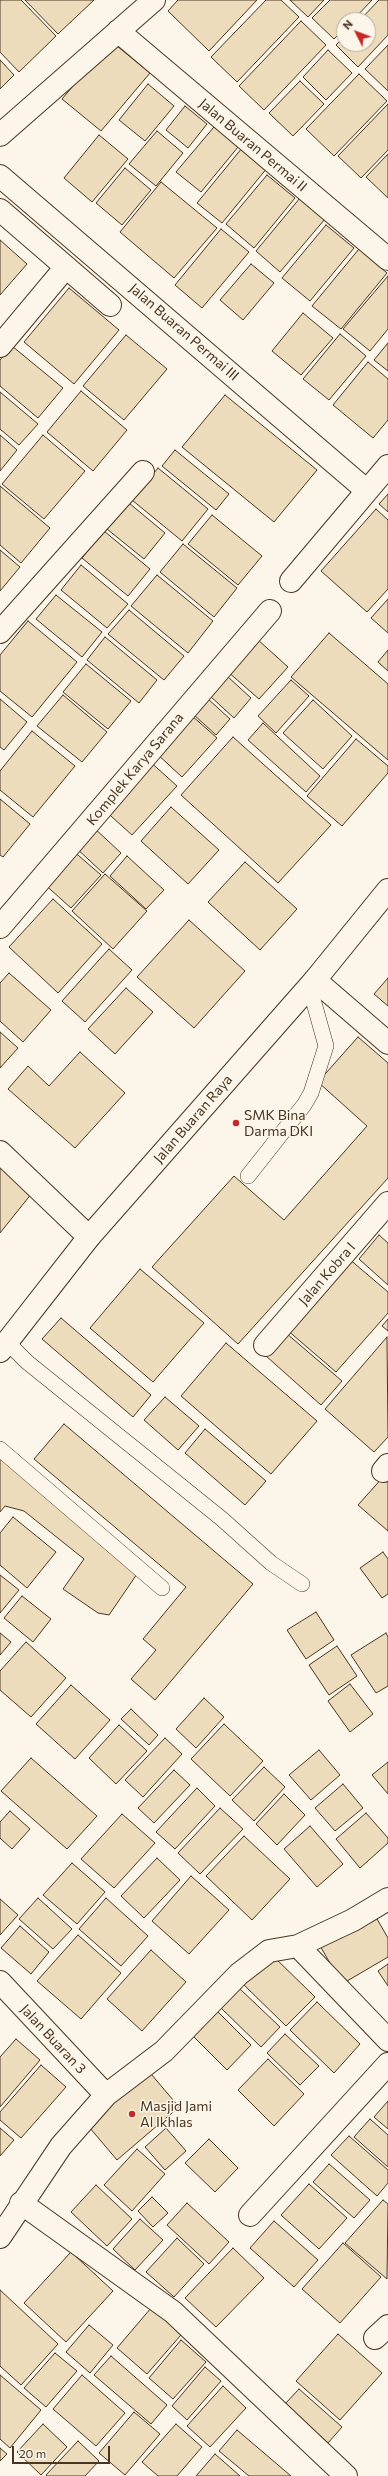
<!DOCTYPE html>
<style>
body{margin:0}
#map{position:relative;width:388px;height:2476px;overflow:hidden;background:#fbf6e9;font-family:Commissioner,sans-serif}
canvas{display:block}
.north{position:absolute;left:336px;top:12px;width:40px;height:40px;box-sizing:border-box;background:#fbf6e9;border:1px solid #b4a999;border-radius:50%;rotate:312deg;font-size:11px;font-weight:700;line-height:16px;text-align:center;color:#4a3520}
.north::after{content:'';display:block;margin:auto;width:14px;height:18px;background:#c62828;clip-path:polygon(50% 0,100% 100%,50% 72%,0 100%)}
.scale{position:absolute;left:12px;top:2446px;width:98px;height:18px;box-sizing:border-box;border:2px solid #4a3520;border-top:0;padding-left:5px;font-size:12px;line-height:14px;white-space:nowrap;color:#4a3520;-webkit-text-stroke:3px #fbf6e9;paint-order:stroke}
</style>
<div id="map">
<canvas width="388" height="2476"></canvas>
<div class="north">N</div>
<div class="scale">20 m</div>
</div>
<script>
const context = document.querySelector('canvas').getContext('2d');
context.lineJoin = 'round';
function fillPath(path, color) { context.fillStyle = color; context.fill(path, 'evenodd'); }
const poly = rows => new Path2D(rows.map(r => 'M' + r).join(''));
function stroke(path, color, width, dash) { context.strokeStyle = color; context.lineWidth = width; context.lineCap = dash ? 'butt' : 'round'; context.setLineDash(dash || []); context.stroke(path); }
function write(font, color, halo, rows, align = 'center') {
  context.font = font + ' Commissioner,sans-serif'; context.lineWidth = 3; context.setLineDash([]); context.textBaseline = 'middle'; context.strokeStyle = halo; context.fillStyle = color; for (const [text, x, y, turn = 0] of rows) {
    context.save(); context.translate(x, y); context.rotate((+turn || 0) * Math.PI / 180); context.textAlign = isNaN(turn) ? turn : align; if (halo) context.strokeText(text, 0, 0); context.fillText(text, 0, 0); context.restore();
  }
}
const building = poly([
 [0,0,21,0,56,36,19,72,0,52,0,0],
 [25,0,94,0,58,34,25,0],
 [178,0,257,0,209,51,168,11,178,0],
 [266,0,281,0,299,17,237,82,211,57,266,0],
 [290,0,324,0,308,17,290,0],
 [330,0,372,0,353,20,344,20,344,29,334,39,312,18,330,0],
 [379,0,388,0,388,35,358,67,336,45,344,37,344,44,368,44,368,20,360,20,379,0],
 [301,21,326,45,264,110,239,86,301,21],
 [111,41,150,73,101,131,62,99,111,41],
 [388,45,388,91,365,69,388,45],
 [328,50,352,73,326,100,303,77,328,50],
 [0,60,14,75,0,89,0,60],
 [359,74,387,101,334,156,306,129,359,74],
 [300,81,324,104,293,136,269,113,300,81],
 [148,84,174,106,145,141,119,120,148,84],
 [388,104,388,150,361,178,338,156,388,104],
 [185,106,207,124,188,148,166,130,185,106],
 [219,121,243,141,201,192,176,172,219,121],
 [157,131,183,153,156,186,129,164,157,131],
 [99,135,128,159,92,202,64,178,99,135],
 [247,142,272,162,222,223,197,203,247,142],
 [388,154,388,198,366,177,388,154],
 [125,168,151,190,122,225,96,203,125,168],
 [267,175,295,198,254,248,226,224,267,175],
 [161,182,217,228,174,278,120,232,161,182],
 [300,198,325,219,280,272,256,251,300,198],
 [326,225,354,248,310,301,282,278,326,225],
 [221,229,249,252,202,308,175,285,221,229],
 [0,240,27,264,0,295,0,240],
 [359,249,387,273,341,329,312,306,359,249],
 [251,264,274,283,243,320,220,300,251,264],
 [388,276,388,329,370,351,343,329,388,276],
 [69,288,119,330,74,384,24,342,69,288],
 [303,313,333,338,301,375,272,351,303,313],
 [340,334,366,356,329,400,303,379,340,334],
 [126,335,167,369,124,420,83,386,126,335],
 [388,343,388,371,374,360,388,343],
 [12,346,63,388,38,418,0,386,0,360,12,346],
 [368,362,388,379,388,420,373,438,333,405,368,362],
 [81,391,127,430,93,471,47,432,81,391],
 [0,392,38,424,19,445,0,429,0,392],
 [225,395,317,470,274,522,182,447,225,395],
 [0,435,17,450,0,471,0,435],
 [43,435,85,471,44,519,2,484,43,435],
 [175,450,229,494,216,510,162,466,175,450],
 [158,468,208,509,182,541,132,500,158,468],
 [0,486,50,528,21,563,0,545,0,486],
 [388,494,388,512,379,504,388,494],
 [129,503,165,533,144,559,107,529,129,503],
 [376,509,388,520,388,589,367,612,321,571,376,509],
 [212,515,262,556,238,585,188,544,212,515],
 [104,531,150,569,128,596,82,558,104,531],
 [183,544,237,588,214,617,160,572,183,544],
 [0,550,20,567,0,591,0,550],
 [81,565,128,604,107,628,61,590,81,565],
 [157,575,213,621,188,653,131,606,157,575],
 [56,595,102,632,82,657,36,619,56,595],
 [388,599,388,633,371,618,388,599],
 [129,610,184,656,164,680,108,634,129,610],
 [28,621,77,662,32,717,0,691,0,655,28,621],
 [329,633,388,684,388,760,291,677,329,633],
 [105,637,157,680,139,703,87,660,105,637],
 [257,639,288,667,259,699,227,671,257,639],
 [388,650,388,671,378,662,388,650],
 [86,664,131,701,108,729,63,692,86,664],
 [227,676,251,698,234,718,210,696,227,676],
 [291,680,309,696,276,733,258,716,291,680],
 [63,695,107,732,82,762,37,726,63,695],
 [207,698,230,719,216,735,193,714,207,698],
 [0,699,27,722,4,750,0,747,0,699],
 [313,700,352,736,323,769,283,733,313,700],
 [191,715,217,738,182,777,156,753,191,715],
 [263,723,320,776,306,792,248,740,263,723],
 [32,731,75,766,33,817,0,790,0,771,32,731],
 [233,737,331,825,278,883,181,795,233,737],
 [356,739,388,766,388,773,342,826,307,796,356,739],
 [147,759,177,786,132,835,102,808,147,759],
 [0,799,30,824,3,857,0,855,0,799],
 [171,807,219,850,188,884,141,841,171,807],
 [92,826,121,853,103,873,74,846,92,826],
 [71,849,101,875,71,908,41,881,71,849],
 [127,856,164,890,146,909,110,876,127,856],
 [245,862,297,909,260,950,208,902,245,862],
 [105,874,147,911,113,949,72,911,105,874],
 [53,899,102,944,58,993,9,947,53,899],
 [189,920,245,971,194,1028,137,977,189,920],
 [109,949,132,970,85,1022,62,1001,109,949],
 [9,973,51,1010,23,1042,0,1021,0,983,9,973],
 [388,978,388,1006,374,994,388,978],
 [126,988,153,1012,115,1054,88,1029,126,988],
 [0,1032,18,1048,0,1068,0,1032],
 [358,1037,388,1063,388,1178,238,1344,152,1267,234,1176,284,1220,367,1126,318,1082,358,1037],
 [80,1052,125,1093,75,1148,8,1089,28,1066,49,1086,80,1052],
 [0,1167,32,1193,0,1233,0,1167],
 [379,1235,388,1243,388,1285,359,1259,379,1235],
 [348,1258,388,1292,388,1313,336,1372,286,1329,348,1258],
 [140,1269,204,1323,153,1382,90,1328,140,1269],
 [61,1318,151,1395,133,1417,42,1339,61,1318],
 [388,1319,388,1331,382,1326,388,1319],
 [286,1333,342,1381,321,1405,266,1356,286,1333],
 [387,1337,388,1437,374,1452,325,1409,387,1337],
 [226,1343,317,1421,271,1474,181,1396,226,1343],
 [165,1397,199,1426,178,1450,144,1420,165,1397],
 [64,1424,253,1584,155,1700,131,1679,156,1650,143,1639,186,1587,34,1459,64,1424],
 [205,1429,266,1481,245,1505,185,1453,205,1429],
 [0,1457,137,1574,109,1615,98,1613,63,1589,84,1559,24,1511,5,1506,0,1512,0,1457],
 [384,1476,388,1480,388,1531,358,1505,384,1476],
 [13,1517,56,1552,27,1588,0,1565,0,1533,13,1517],
 [383,1552,388,1559,388,1594,382,1598,360,1568,383,1552],
 [0,1575,19,1590,0,1613,0,1575],
 [22,1596,51,1619,33,1642,4,1618,22,1596],
 [316,1612,334,1640,306,1659,287,1630,316,1612],
 [0,1633,11,1642,0,1655,0,1633],
 [386,1633,388,1637,388,1686,376,1693,351,1655,386,1633],
 [26,1642,66,1678,31,1717,0,1690,0,1671,26,1642],
 [337,1646,357,1676,329,1695,309,1665,337,1646],
 [350,1684,373,1714,350,1732,328,1701,350,1684],
 [71,1685,110,1720,75,1759,36,1724,71,1685],
 [204,1698,224,1717,196,1748,176,1729,204,1698],
 [131,1709,158,1735,149,1745,121,1719,131,1709],
 [224,1724,263,1761,230,1796,191,1759,224,1724],
 [119,1725,147,1751,116,1784,89,1758,119,1725],
 [165,1738,182,1754,143,1797,125,1780,165,1738],
 [319,1750,340,1775,311,1800,289,1775,319,1750],
 [31,1758,97,1816,67,1849,1,1791,31,1758],
 [388,1762,388,1794,372,1775,388,1762],
 [264,1767,285,1787,254,1821,232,1800,264,1767],
 [174,1770,190,1785,154,1823,138,1808,174,1770],
 [343,1784,363,1808,335,1831,315,1808,343,1784],
 [197,1788,215,1806,175,1849,156,1832,197,1788],
 [284,1794,305,1815,277,1845,256,1824,284,1794],
 [220,1808,243,1829,200,1874,178,1853,220,1808],
 [10,1811,30,1829,12,1849,0,1838,0,1822,10,1811],
 [366,1813,388,1838,388,1843,360,1868,336,1839,366,1813],
 [122,1814,155,1843,114,1888,81,1859,122,1814],
 [310,1826,343,1864,317,1887,284,1849,310,1826],
 [244,1836,290,1879,252,1920,206,1876,244,1836],
 [157,1858,180,1880,144,1918,121,1896,157,1858],
 [72,1863,105,1892,77,1924,43,1895,72,1863],
 [191,1876,229,1910,189,1954,152,1921,191,1876],
 [38,1898,72,1929,53,1949,19,1919,38,1898],
 [106,1898,148,1936,121,1966,79,1929,106,1898],
 [0,1899,18,1915,0,1935,0,1899],
 [373,1912,388,1938,388,1957,342,1984,319,1944,373,1912],
 [20,1926,49,1952,31,1974,1,1948,20,1926],
 [78,1935,121,1973,81,2019,37,1981,78,1935],
 [151,1950,186,1982,142,2031,107,1999,151,1950],
 [270,1953,315,1997,286,2026,241,1982,270,1953],
 [388,1964,388,1986,378,1971,388,1964],
 [239,1988,280,2027,261,2047,220,2007,239,1988],
 [317,2002,360,2044,334,2073,290,2030,317,2002],
 [216,2010,251,2045,227,2070,192,2035,216,2010],
 [285,2034,319,2066,300,2085,267,2053,285,2034],
 [16,2039,40,2060,0,2107,0,2057,16,2039],
 [268,2059,304,2094,274,2126,238,2090,268,2059],
 [41,2065,66,2087,21,2138,0,2120,0,2112,41,2065],
 [146,2068,179,2107,117,2160,84,2121,146,2068],
 [388,2101,388,2129,374,2117,388,2101],
 [370,2119,388,2135,388,2167,354,2137,370,2119],
 [0,2128,14,2140,0,2156,0,2128],
 [166,2128,186,2151,165,2170,145,2147,166,2128],
 [349,2136,388,2170,388,2183,377,2196,331,2155,349,2136],
 [209,2139,238,2168,215,2192,185,2163,209,2139],
 [137,2149,165,2174,132,2211,104,2185,137,2149],
 [329,2164,370,2200,354,2218,313,2182,329,2164],
 [309,2184,347,2218,319,2249,281,2215,309,2184],
 [96,2185,132,2219,107,2246,71,2212,96,2185],
 [152,2197,168,2213,153,2227,138,2211,152,2197],
 [383,2200,388,2204,387,2279,345,2243,383,2200],
 [187,2203,229,2242,209,2264,167,2225,187,2203],
 [140,2219,163,2240,135,2270,113,2249,140,2219],
 [274,2221,318,2260,294,2287,250,2248,274,2221],
 [177,2238,204,2264,174,2297,146,2272,177,2238],
 [343,2243,381,2277,340,2323,302,2289,343,2243],
 [233,2248,264,2278,216,2327,185,2298,233,2248],
 [71,2252,113,2291,66,2342,24,2303,71,2252],
 [0,2290,58,2344,21,2385,0,2366,0,2290],
 [157,2301,187,2328,147,2374,117,2348,157,2301],
 [89,2325,113,2345,90,2373,66,2352,89,2325],
 [338,2334,382,2373,340,2420,296,2381,338,2334],
 [181,2340,206,2362,173,2399,149,2378,181,2340],
 [55,2353,77,2371,46,2407,24,2388,55,2353],
 [111,2356,167,2405,151,2424,94,2375,111,2356],
 [205,2367,221,2381,187,2420,172,2406,205,2367],
 [0,2375,41,2410,10,2448,0,2439,0,2375],
 [82,2375,125,2413,96,2446,53,2409,82,2375],
 [223,2386,246,2408,210,2447,187,2426,223,2386],
 [299,2389,342,2427,328,2443,285,2404,299,2389],
 [134,2412,160,2434,125,2475,99,2453,134,2412],
 [43,2424,67,2447,41,2475,17,2452,43,2424],
 [176,2424,202,2447,177,2476,158,2476,142,2462,176,2424],
 [237,2430,291,2476,249,2476,219,2451,237,2430],
 [78,2441,99,2461,85,2476,47,2476,46,2475,78,2441],
 [0,2448,7,2454,0,2461,0,2448],
 [215,2454,240,2476,196,2476,215,2454]
]);
fillPath(building, '#ecdcbc');
stroke(building, '#4a3520', 1);
const lane = poly([
 [248,1176,304,1105,311,1093,326,1046,309,985],
 [7,1342,27,1362,222,1519,271,1563,302,1584],
 [0,1449,162,1588]
]);
const street = poly([
 [118,31,388,259],
 [0,135,154,0],
 [0,176,366,490],
 [0,210,110,305],
 [0,346,66,267],
 [291,581,388,466],
 [0,632,143,472],
 [0,927,270,611],
 [315,980,388,1043],
 [0,1152,89,1237],
 [265,1345,388,1203],
 [383,1471,388,1465],
 [298,1946,388,2040],
 [0,1982,106,2095],
 [21,2203,173,2312,346,2476],
 [250,2215,388,2064],
 [0,2237,61,2146,106,2095,164,2051,239,1974,269,1951,298,1946,353,1920,388,1899],
 [375,2338,388,2326]
]);
const secondary = poly([
 [0,1351,89,1237,315,980,388,890]
]);
stroke(lane, '#4a3520', 16);
stroke(street, '#4a3520', 24);
stroke(secondary, '#4a3520', 24);
stroke(lane, '#fbf6e9', 15);
stroke(street, '#fbf6e9', 22);
stroke(secondary, '#fbf6e9', 22);
for (const [x, y, r, color] of [
 [236,1123,4,"#c62828"],
 [132,2114,4,"#c62828"]
]) { const dot = new Path2D(); dot.arc(x, y, r, 0, 2 * Math.PI); context.fillStyle = color; context.fill(dot); stroke(dot, '#fbf6e9', 1.5); }
write('14px', '#4a3520', '#fbf6e9', [
 ["Jalan Buaran Permai II",253,145,40],
 ["Jalan Buaran Permai III",184,332,41],
 ["Komplek Karya Sarana",135,769,-50],
 ["Jalan Buaran Raya",193,1119,-49],
 ["Jalan Kobra I",327,1274,-49],
 ["Jalan Buaran 3",53,2039,47]
]);
write('14px', '#4a3520', '#fbf6e9', [
 ["SMK Bina",244,1115],
 ["Darma DKI",244,1131],
 ["Masjid Jami",140,2106],
 ["Al Ikhlas",140,2122]
], 'left');
</script>
